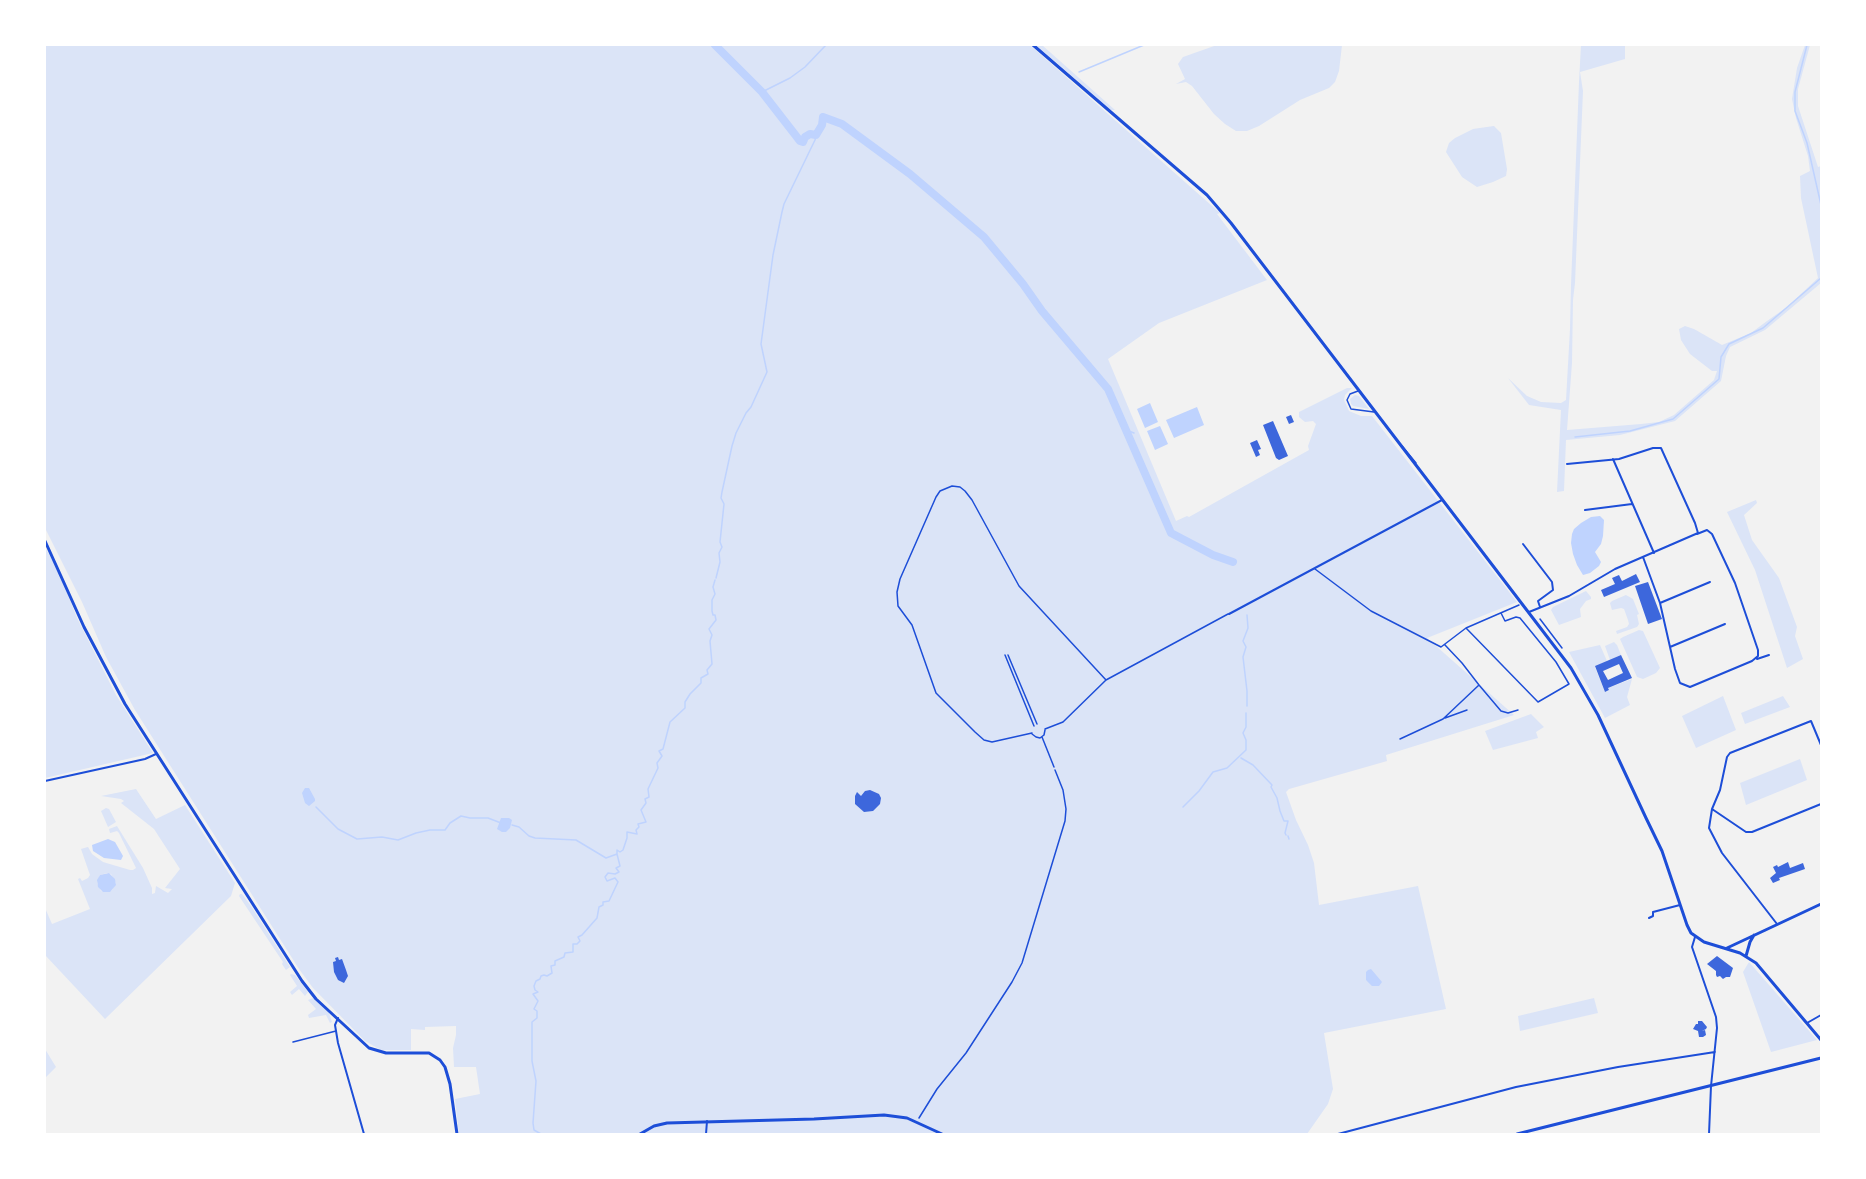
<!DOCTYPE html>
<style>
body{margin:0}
#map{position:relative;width:1866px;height:1179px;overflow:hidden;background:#f2f2f2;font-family:"Nunito Sans",sans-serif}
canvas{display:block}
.frame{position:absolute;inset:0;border:46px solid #fff;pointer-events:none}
</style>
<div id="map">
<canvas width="1866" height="1179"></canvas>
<div class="frame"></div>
</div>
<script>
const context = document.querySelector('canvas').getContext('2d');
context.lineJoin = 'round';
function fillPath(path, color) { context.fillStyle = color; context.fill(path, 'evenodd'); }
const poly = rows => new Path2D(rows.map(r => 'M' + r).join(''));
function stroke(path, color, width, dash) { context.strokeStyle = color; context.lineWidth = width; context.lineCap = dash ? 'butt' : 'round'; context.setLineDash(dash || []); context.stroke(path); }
fillPath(poly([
 [45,45,1030,45,1220,213,1217,214,1267,280,1159,323,1108,359,1176,521,1187,516,1189,517,1309,450,1308,446,1316,424,1313,421,1305,422,1299,417,1299,412,1347,388,1352,388,1345,395,1344,400,1349,411,1361,416,1372,416,1517,602,1427,638,1514,715,1386,755,1387,761,1289,789,1286,792,1296,820,1308,845,1314,863,1319,905,1418,886,1446,1009,1324,1033,1333,1089,1328,1104,1307,1134,459,1134,455,1099,480,1094,476,1067,454,1067,453,1048,456,1035,456,1026,425,1027,425,1030,411,1029,411,1050,381,1050,365,1041,313,988,299,969,135,710,106,657,82,602,45,528],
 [1036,45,1042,45,1115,110,1111,110],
 [1217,45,1342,45,1339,71,1335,82,1329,88,1300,100,1259,126,1247,131,1236,131,1225,124,1214,114,1192,86,1186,82,1176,84,1185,79,1178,64,1183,57],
 [1581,45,1625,45,1625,59,1580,72,1583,91,1575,283,1573,300,1572,363,1567,430,1641,424,1659,422,1674,415,1714,380,1717,371,1712,371,1690,354,1681,340,1679,329,1685,326,1694,329,1722,345,1751,333,1767,321,1787,307,1818,278,1801,198,1800,176,1810,171,1808,156,1796,118,1792,99,1797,68,1805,45,1810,45,1798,89,1798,106,1818,167,1821,166,1821,283,1765,330,1730,347,1726,356,1721,381,1675,421,1620,435,1566,440,1564,491,1557,492,1561,410,1529,405,1508,378,1527,396,1541,402,1561,403,1566,400,1570,329,1571,285,1579,82],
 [1494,126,1501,133,1507,169,1506,176,1493,182,1477,187,1462,177,1446,152,1449,143,1455,138,1473,129],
 [1355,395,1359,396,1369,409,1353,406,1351,404,1350,399],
 [1756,500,1757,503,1744,515,1752,540,1779,578,1797,627,1795,636,1803,659,1787,668,1755,570,1727,512],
 [45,548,50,555,64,585,77,618,116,695,153,753,45,778],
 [1586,591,1591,597,1591,599,1586,601,1580,609,1581,617,1559,625,1551,610,1553,607],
 [1626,595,1633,599,1639,614,1637,615,1639,624,1637,627,1617,634,1616,631,1627,627,1629,624,1628,620,1624,609,1621,608,1612,610,1610,603,1612,601],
 [1639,630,1643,631,1660,668,1656,673,1643,679,1637,677,1620,639,1623,637],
 [1614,642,1617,645,1621,655,1610,660,1605,646],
 [1600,645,1607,661,1595,667,1605,692,1609,691,1608,688,1632,679,1627,697,1630,705,1605,718,1569,652],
 [1723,696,1736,730,1696,748,1682,716],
 [1783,696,1790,707,1745,724,1741,713],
 [1531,714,1544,727,1536,732,1538,738,1493,750,1485,731],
 [1800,759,1807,780,1746,805,1740,783],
 [136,789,156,819,185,805,235,883,231,896,105,1019,45,955,45,908,52,924,90,909,78,879,80,878,82,881,88,878,90,875,81,849,88,847,92,854,103,862,130,870,133,870,136,868,119,833,117,831,110,833,109,829,117,826,143,868,152,888,152,894,155,893,156,886,168,893,172,889,165,888,180,869,154,829,121,803,124,801,121,799,101,796],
 [107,873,111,874,116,883,112,890,105,892,101,891,97,883,100,875],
 [106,808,109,809,116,822,108,827,101,811],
 [240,894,242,894,251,906,290,967,286,970,282,964,283,962,239,896],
 [1749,962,1817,1040,1771,1052,1743,972],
 [291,974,295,975,308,992,305,996,299,989,292,995,290,992,297,986,290,975],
 [313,998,329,1013,332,1022,330,1023,326,1015,309,1018,308,1015,316,1009,308,1000],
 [1594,998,1598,1013,1520,1031,1518,1016],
 [45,1049,56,1067,45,1078]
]), '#dbe4f7');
fillPath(poly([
 [1150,403,1158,422,1145,428,1137,409],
 [1197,407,1204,425,1174,438,1166,420],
 [1160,426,1168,444,1155,450,1147,431],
 [1600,516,1604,520,1603,536,1601,544,1595,552,1601,562,1599,566,1590,573,1583,575,1577,565,1573,554,1571,543,1572,534,1574,529,1581,523,1591,517],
 [305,788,309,788,315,799,315,801,309,806,305,803,302,793],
 [501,818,509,818,512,820,510,828,506,832,502,832,497,829],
 [108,839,115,842,123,856,121,860,104,858,93,851,92,845],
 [109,873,115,879,116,885,110,892,103,892,98,887,97,880,100,875],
 [1371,969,1382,982,1379,986,1372,986,1366,980,1366,972,1368,970]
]), '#bfd3fe');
stroke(poly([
 [1807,45,1795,92,1795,111,1807,143,1821,205],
 [1079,72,1144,45],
 [762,92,790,78,805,67,826,45],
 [1126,430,1134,433],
 [1575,437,1630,431,1673,419,1719,379,1721,357,1729,344,1763,328,1821,278],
 [716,578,720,562,719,553,722,547,720,542,724,504,721,498,722,492,732,446,736,433,746,413,751,407,767,372,761,344,773,255,782,212,784,204,815,140,816,135],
 [1247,615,1248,628,1243,641,1246,647,1243,657,1247,691,1247,706],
 [1241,758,1253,765,1272,785,1271,787,1277,798,1280,811,1284,821,1288,821,1285,833,1286,835],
 [316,807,338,829,357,839,382,837,398,840,416,833,430,830,445,830,450,823,461,816,470,818,488,818,501,823],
 [1183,807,1199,791,1213,772,1227,768,1246,750,1246,740,1243,733,1246,727,1246,713],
 [512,825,519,827,529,836,535,838,576,840,606,858,617,854],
 [1288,836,1289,839],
 [541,1134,534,1130,533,1123,536,1081,532,1061,532,1022,537,1018,537,1011,534,1009,538,1001,533,994,538,992,535,990,534,986,536,981,540,979,541,976,544,975,547,976,552,973,551,966,555,965,555,961,564,957,565,953,573,952,573,944,577,944,580,941,578,937,582,935,597,918,599,907,603,905,603,902,609,901,618,882,615,878,607,881,605,877,608,873,615,874,619,872,616,868,620,866,617,854,617,850,620,852,623,850,627,838,627,832,637,834,636,830,639,827,638,824,646,822,641,810,646,803,645,799,649,797,648,789,658,768,657,763,662,756,659,751,663,749,670,722,685,708,685,702,690,694,701,683,701,678,708,674,707,670,712,664,710,641,712,635,709,629,716,620,715,615,713,615,712,611,712,600,715,594,713,587,715,580]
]), '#bfd3fe', 1.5);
stroke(poly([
 [715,45,762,92,800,141,803,142,805,137,810,134,816,135,822,125,823,117,842,124,910,174,984,237,1023,284,1042,311,1108,389,1171,533,1213,555,1233,562]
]), '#bfd3fe', 8);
fillPath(poly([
 [1291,415,1294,422,1289,424,1286,417],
 [1273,421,1288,456,1279,460,1276,458,1263,425],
 [1257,440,1261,449,1258,450,1260,455,1256,457,1250,443],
 [1636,574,1640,582,1604,597,1601,590,1615,584,1612,578,1619,575,1622,581],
 [1648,582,1662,619,1648,624,1635,586],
 [1621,655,1632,678,1608,688,1609,690,1605,692,1595,666],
 [1619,664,1623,673,1608,680,1603,671],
 [870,790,879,794,881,798,880,804,873,811,864,812,855,804,855,796,857,792,861,796,865,791],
 [1788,862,1790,868,1803,863,1805,869,1779,878,1780,880,1773,883,1770,878,1776,873,1773,867,1777,865,1778,867],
 [1717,956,1733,968,1730,977,1726,977,1723,979,1720,976,1717,977,1716,975,1716,971,1707,964],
 [338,957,339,960,342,959,346,970,348,976,344,983,338,980,334,972,333,962,336,961,335,958],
 [1698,1021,1702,1021,1707,1027,1706,1029,1702,1031,1705,1030,1706,1035,1703,1037,1699,1037,1698,1031,1693,1029,1696,1024,1698,1024]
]), '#3d67dc');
stroke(poly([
 [1540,619,1562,648],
 [919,1118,937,1089,966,1053,1012,982,1022,963,1065,821,1066,809,1063,790,1055,770]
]), '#1d4ed8', 1.5);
stroke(poly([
 [1358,391,1350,394,1347,400,1351,409,1374,412],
 [1402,446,1416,463],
 [1315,569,1371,611,1441,647,1466,628,1519,605],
 [1466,628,1538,702,1569,684,1556,662,1520,618,1516,617,1505,621,1501,613],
 [1005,655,1034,726],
 [1008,655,1037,724],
 [1479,685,1501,711,1508,713,1518,710],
 [1445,718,1467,710],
 [1045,729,1063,722,1106,680,1228,614],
 [1032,733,992,742,984,740,975,732,936,693,912,625,898,606,897,592,900,579,936,497,940,491,952,486,960,487,965,491,972,500,1019,586,1106,680],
 [1032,734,1036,737,1040,738,1044,735,1045,730],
 [1042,737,1054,767],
 [1400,739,1443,719,1479,685,1462,663,1445,645],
 [293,1042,336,1031]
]), '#1d4ed8', 1.5);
stroke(poly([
 [1613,459,1654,553],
 [1585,510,1632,504],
 [1523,544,1552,582,1553,590,1538,601,1540,607],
 [1643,557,1660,603,1675,669,1680,683,1690,687,1752,661,1758,656,1758,650,1735,583,1712,534,1707,530,1697,534],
 [1660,603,1710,582],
 [1529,612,1569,596,1615,569,1698,533,1695,523,1661,448,1653,448,1619,459,1567,464],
 [1229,614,1442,500],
 [1670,647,1725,624],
 [1757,659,1769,655],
 [45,781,145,759,156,754],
 [1712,809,1746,832,1752,832,1821,804],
 [1649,918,1653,916,1653,912,1680,905],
 [1777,924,1722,853,1709,828,1712,809,1720,790,1727,757,1730,753,1811,721,1821,745],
 [1695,937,1692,947,1716,1017,1717,1028,1711,1086,1709,1134],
 [338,1018,335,1025,338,1043,364,1134],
 [1807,1023,1821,1015],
 [706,1134,707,1121],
 [1338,1134,1516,1087,1618,1067,1715,1052]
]), '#1d4ed8', 2);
stroke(poly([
 [1033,45,1207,195,1231,223,1571,668,1598,715,1646,818,1662,851,1687,925,1691,933,1704,942,1740,953,1756,963,1821,1040],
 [45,541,84,627,125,704,302,981,316,999,369,1048,386,1053,429,1053,440,1060,445,1067,450,1084,457,1134],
 [1727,948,1821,904],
 [1746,956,1750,942,1754,935],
 [640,1134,654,1126,667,1123,814,1119,884,1115,907,1118,942,1134],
 [1517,1134,1821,1058]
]), '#1d4ed8', 3);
</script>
